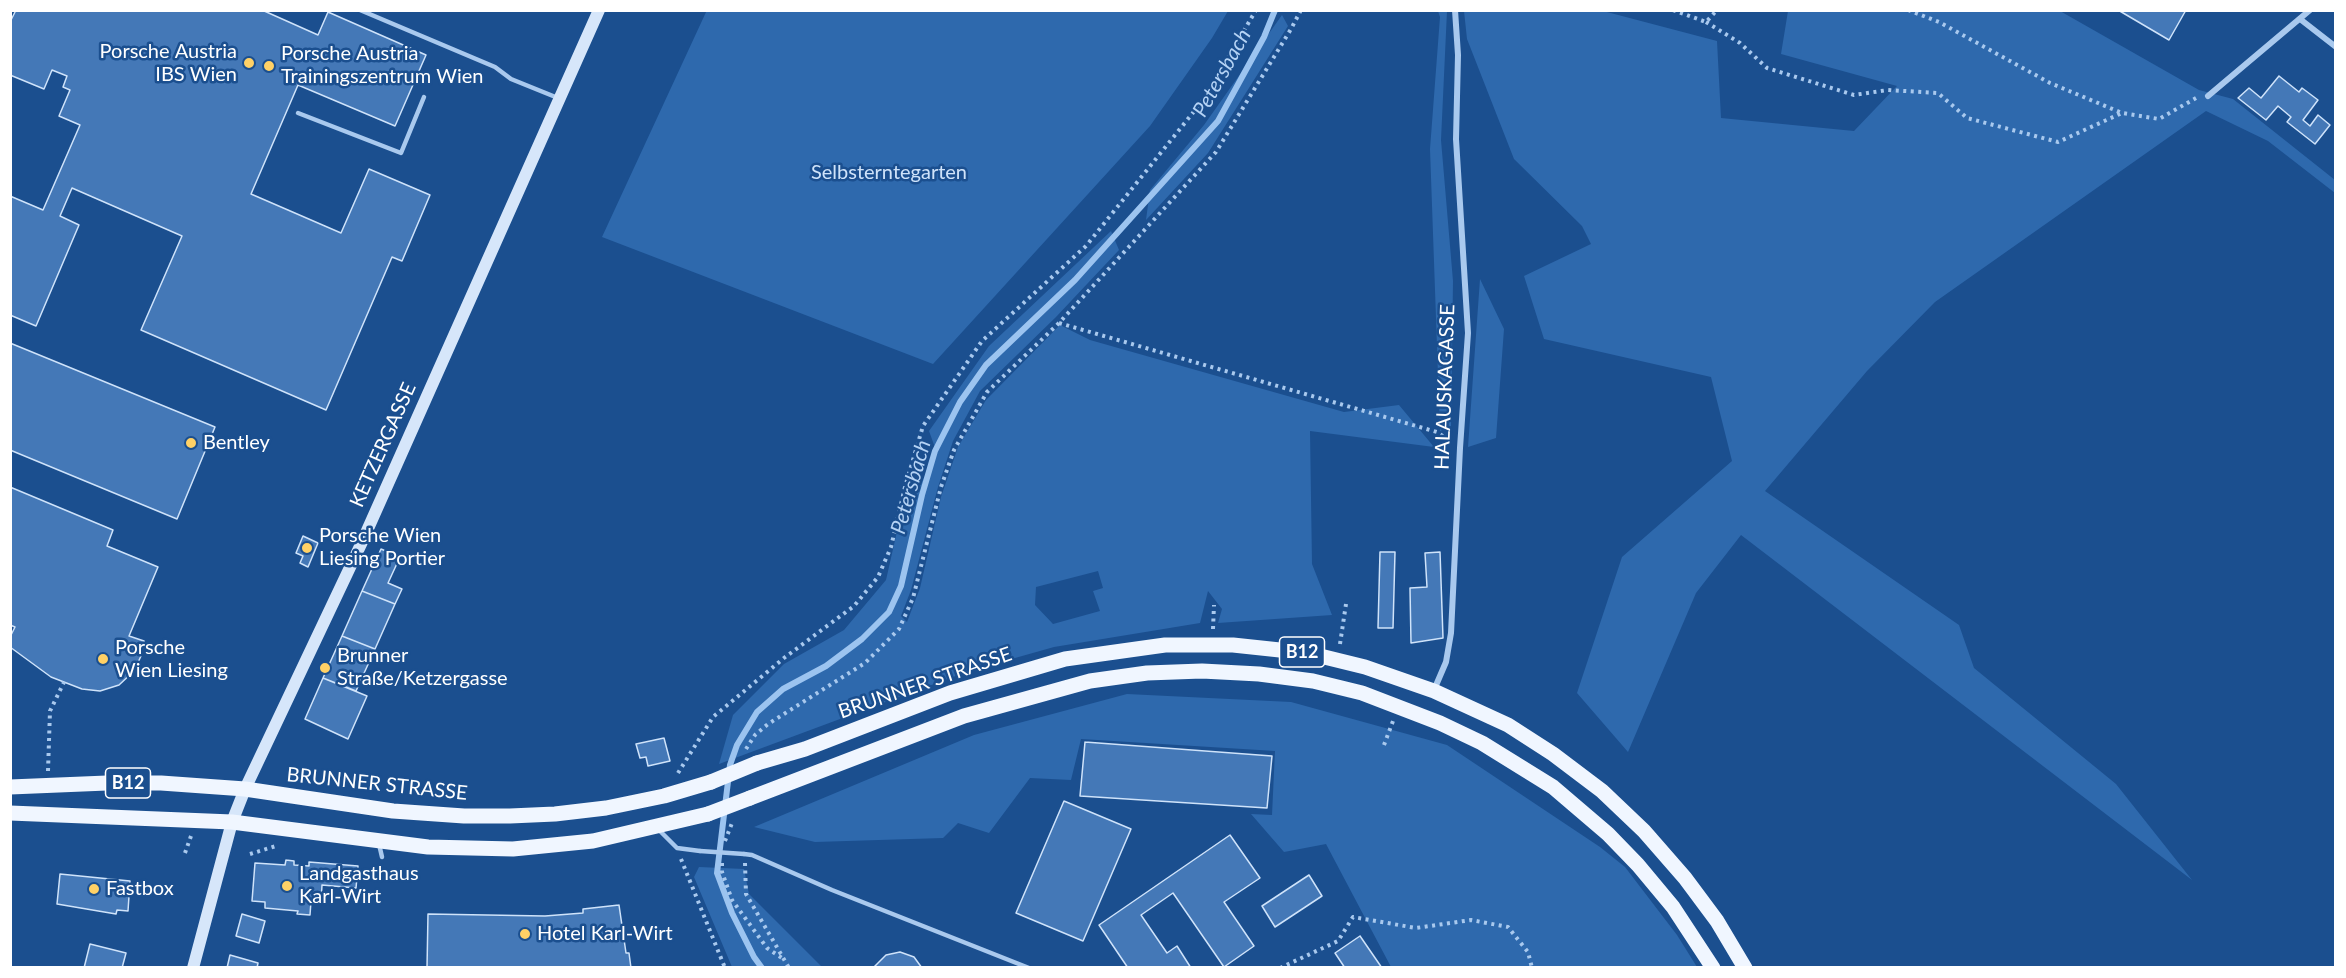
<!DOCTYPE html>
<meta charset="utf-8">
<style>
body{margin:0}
#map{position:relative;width:2346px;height:978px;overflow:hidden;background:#1b4f8f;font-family:Lato,sans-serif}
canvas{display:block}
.frame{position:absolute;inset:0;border:12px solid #fff;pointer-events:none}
</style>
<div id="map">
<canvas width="2346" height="978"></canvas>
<div class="frame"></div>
</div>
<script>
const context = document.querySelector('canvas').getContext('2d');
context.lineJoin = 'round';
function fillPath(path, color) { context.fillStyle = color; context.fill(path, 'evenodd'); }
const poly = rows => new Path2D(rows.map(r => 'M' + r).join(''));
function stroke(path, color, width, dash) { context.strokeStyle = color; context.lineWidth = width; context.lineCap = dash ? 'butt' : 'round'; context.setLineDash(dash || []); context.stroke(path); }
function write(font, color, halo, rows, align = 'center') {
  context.font = font + ' Lato,sans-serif'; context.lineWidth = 5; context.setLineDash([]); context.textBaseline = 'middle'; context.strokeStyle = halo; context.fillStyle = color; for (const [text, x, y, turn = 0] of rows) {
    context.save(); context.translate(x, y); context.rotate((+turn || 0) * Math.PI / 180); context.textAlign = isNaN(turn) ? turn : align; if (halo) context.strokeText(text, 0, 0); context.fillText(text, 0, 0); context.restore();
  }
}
fillPath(poly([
 [707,10,1228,10,1228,11,1212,38,1150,126,933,364,602,237],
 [1438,11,1447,11,1441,140,1453,281,1451,426,1440,431,1430,149,1440,17],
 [1464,11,1603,11,1717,41,1721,118,1854,131,1897,86,1781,54,1788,11,2060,11,2199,90,2233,99,2335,180,2335,193,2268,141,2206,111,1935,302,1867,371,1765,491,1959,625,1974,668,2116,784,2192,880,1741,535,1696,593,1628,752,1577,693,1622,557,1732,461,1711,377,1544,339,1524,276,1591,244,1582,226,1514,159,1467,39],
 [1282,15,1288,26,1208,153,1146,220,1150,190,1204,125],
 [1111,231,1119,250,1056,317,980,391,953,441,938,487,911,590,901,616,907,622,920,588,941,497,958,447,986,400,1060,325,1090,340,1344,412,1399,405,1434,447,1310,431,1312,564,1332,615,1218,623,1222,609,1208,591,1200,623,1054,647,969,671,719,764,733,715,784,664,844,630,886,580,898,527,937,453,929,431,989,346],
 [1098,571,1103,588,1093,591,1100,611,1053,624,1035,605,1036,587],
 [1480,279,1504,329,1496,438,1468,447],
 [1127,694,1291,702,1447,745,1600,847,1625,867,1677,935,1697,967,1391,967,1326,844,1284,852,1251,814,1272,815,1275,751,1081,739,1071,780,1030,778,989,833,958,823,943,838,815,842,754,827,974,735],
 [699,867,744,869,749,894,822,967,732,967,694,877]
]), '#2e69ad');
stroke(poly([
 [762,968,754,957,732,913,717,873,730,765,737,745,757,712,783,689,826,666,862,639,889,612,901,586,922,495,935,451,960,402,986,365,1075,280,1218,121,1264,37,1275,10]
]), '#9cc4f0', 6);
const building = poly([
 [16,10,262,10,318,35,328,12,426,55,395,126,298,85,251,194,341,233,369,169,430,195,402,261,392,257,326,410,141,330,182,236,72,188,60,216,79,225,36,326,10,315,10,196,43,210,80,125,59,116,70,90,63,87,67,76,52,70,44,89,10,75,10,22,16,10],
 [2118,10,2186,10,2169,40,2118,10],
 [2279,76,2299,92,2302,88,2318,100,2303,120,2310,126,2318,115,2330,125,2315,144,2287,122,2291,117,2278,106,2266,120,2238,98,2249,88,2261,98,2279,76],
 [10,343,215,427,177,519,10,450,10,343],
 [10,487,113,530,107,546,158,567,129,636,144,641,141,656,134,671,119,685,100,691,82,689,51,677,10,647,10,637,15,627,10,625,10,487],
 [303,536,318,543,308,567,300,563,303,556,296,553,303,536],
 [381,549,400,557,388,583,402,589,395,604,362,591,381,549],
 [1380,552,1395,552,1393,628,1378,628,1380,552],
 [1440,552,1443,638,1411,643,1410,588,1427,587,1425,553,1440,552],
 [362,591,395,604,375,649,342,636,362,591],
 [342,636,375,649,356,691,323,678,342,636],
 [323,678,367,696,348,739,305,719,323,678],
 [664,738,670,761,648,766,646,757,640,758,636,744,664,738],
 [1085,742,1272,756,1267,808,1080,796,1085,742],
 [1064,801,1131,829,1083,941,1016,913,1064,801],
 [1230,835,1260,878,1224,902,1254,946,1224,967,1173,893,1141,915,1167,953,1177,946,1191,968,1128,968,1099,925,1230,835],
 [286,860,294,861,294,865,309,866,309,862,358,866,356,888,322,885,321,902,311,901,310,915,297,914,298,911,265,908,265,902,252,901,255,863,285,865,286,860],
 [60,874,130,881,128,911,117,910,116,914,57,904,60,874],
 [1309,875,1322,896,1275,927,1262,906,1309,875],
 [619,905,626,953,629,953,631,968,427,968,428,914,545,916,583,913,583,909,619,905],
 [242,914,265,921,259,943,236,936,242,914],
 [1360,936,1382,968,1345,968,1335,953,1360,936],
 [90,944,126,953,122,968,84,968,90,944],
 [900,952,914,957,922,968,873,968,886,955,900,952],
 [230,955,258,963,257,968,227,968,230,955]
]);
fillPath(building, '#4478b7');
stroke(building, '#cfe3fa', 1.5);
stroke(poly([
 [1673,10,1706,22,1717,10],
 [1908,10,1939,22,2050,83,2122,113,2159,119,2196,98],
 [1706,22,1740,43,1767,68,1854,95,1888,90,1938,93,1967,118,2058,142,2122,113],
 [1059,323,1437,432,1448,440],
 [1213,629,1214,605],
 [1340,644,1346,604],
 [1384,745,1393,721],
 [746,749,755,735,768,724,865,663,899,629,913,598,941,487,954,450,987,392,1059,323,1216,152,1291,29,1301,10],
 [48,771,50,711,64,682],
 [678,773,713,717,784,658,854,606,878,577,891,547,905,487,923,426,982,341,1086,246,1204,99,1256,10],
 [296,781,298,773],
 [725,841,732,823],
 [185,853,191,836],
 [250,854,276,846],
 [681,859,725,968],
 [722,863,722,872,732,900,767,948,782,958],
 [745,863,746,894,789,968],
 [1280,968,1338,941,1353,917,1416,928,1471,920,1508,927,1528,952,1532,968]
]), '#a9c9ee', 4, [3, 4.5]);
stroke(poly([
 [360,10,495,67,511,79,558,98],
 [298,113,401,153,424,97],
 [658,829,677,848,700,851],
 [379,844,382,857],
 [744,854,752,855,832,890,1029,968]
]), '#a9c9ee', 4.5);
stroke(poly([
 [2300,19,2336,47],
 [2208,96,2310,10],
 [1434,690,1446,662,1451,633,1460,448,1468,333,1456,139,1458,55,1455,10]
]), '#a9c9ee', 6);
stroke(poly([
 [193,968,232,822,245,789,362,542,599,10]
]), '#d6e6fa', 12);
stroke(poly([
 [757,763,805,749,950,693,1065,659,1165,645,1233,645,1308,653,1365,667,1434,691,1508,725,1553,754,1602,791,1644,831,1685,878,1717,921,1745,968],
 [10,787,107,783,161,783,245,789,393,811,464,816,510,816,555,814,606,808,664,796,711,782],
 [750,798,964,716,1090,681,1147,673,1202,671,1259,674,1313,681,1362,693,1440,723,1482,743,1553,787,1608,834,1638,865,1673,907,1713,968],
 [10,813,232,822,428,847,513,849,593,841,708,814]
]), '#f0f6ff', 15);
stroke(poly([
 [700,851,744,854]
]), '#a9c9ee', 4.5);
stroke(poly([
 [711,782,757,763],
 [708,814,750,798]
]), '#f0f6ff', 15);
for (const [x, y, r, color] of [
 [249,63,6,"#ffd166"],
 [269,66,6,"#ffd166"],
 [191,443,6,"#ffd166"],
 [307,548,6,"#ffd166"],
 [103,659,6,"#ffd166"],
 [325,668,6,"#ffd166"],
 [287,886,6,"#ffd166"],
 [94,889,6,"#ffd166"],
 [525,934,6,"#ffd166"]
]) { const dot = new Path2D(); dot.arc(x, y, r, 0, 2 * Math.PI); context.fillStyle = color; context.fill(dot); stroke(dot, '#1b4f8f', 2); }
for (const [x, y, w] of [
 [1302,652,45],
 [128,783,45]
]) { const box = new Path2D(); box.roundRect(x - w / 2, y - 15, w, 30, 4.5); context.fillStyle = '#1b4f8f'; context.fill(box); stroke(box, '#fff', 1.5); }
write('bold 18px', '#fff', null, [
 ["B12",1302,652],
 ["B12",128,783]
]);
write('20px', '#fff', '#1b4f8f', [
 ["Porsche Austria",237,52,"right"],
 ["IBS Wien",237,75,"right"],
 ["Porsche Austria",281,54],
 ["Trainingszentrum Wien",281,77],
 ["Bentley",203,443],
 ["Porsche Wien",319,536],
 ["Liesing Portier",319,559],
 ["Porsche",115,648],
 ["Wien Liesing",115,671],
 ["Brunner",337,656],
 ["Straße/Ketzergasse",337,679],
 ["Landgasthaus",299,874],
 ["Karl-Wirt",299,897],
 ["Fastbox",106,889],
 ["Hotel Karl-Wirt",537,934]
], 'left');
write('20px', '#cfe3fa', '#1b4f8f', [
 ["Selbsterntegarten",889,173]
]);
write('20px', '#fff', '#1b4f8f', [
 ["HALAUSKAGASSE",1445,387,-88],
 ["KETZERGASSE",383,445,-66],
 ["BRUNNER STRASSE",925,683,-19],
 ["BRUNNER STRASSE",377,784,6]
]);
write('italic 21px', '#b5d3f5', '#1b4f8f', [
 ["Petersbach",1222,73,-61],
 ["Petersbach",911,487,-74]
]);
</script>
